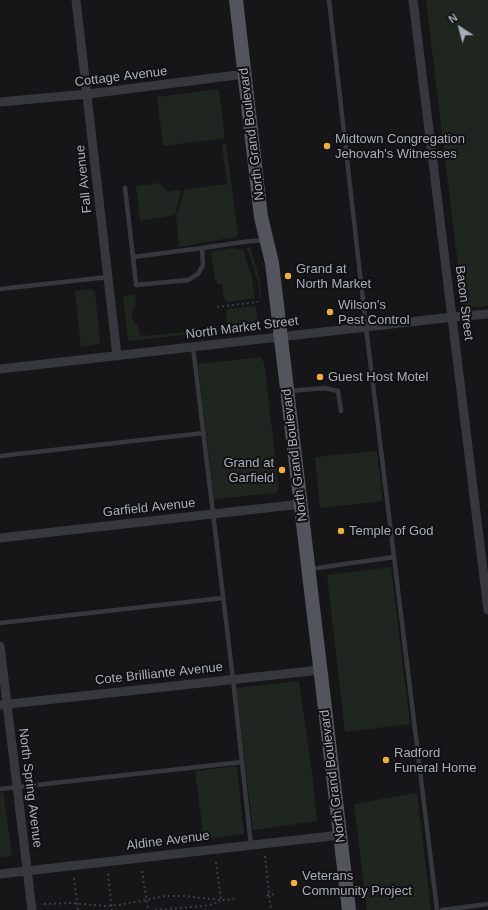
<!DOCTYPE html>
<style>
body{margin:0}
#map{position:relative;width:488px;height:910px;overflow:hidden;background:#161618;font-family:Helvetica,sans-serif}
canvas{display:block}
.north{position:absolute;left:440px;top:8px;width:40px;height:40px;-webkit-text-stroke:3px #111113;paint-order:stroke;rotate:324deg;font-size:11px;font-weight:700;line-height:16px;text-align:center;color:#a8adb8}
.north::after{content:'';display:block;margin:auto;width:14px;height:18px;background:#a8adb8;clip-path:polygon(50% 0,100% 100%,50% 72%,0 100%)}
</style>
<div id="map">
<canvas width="488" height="910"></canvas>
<div class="north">N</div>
</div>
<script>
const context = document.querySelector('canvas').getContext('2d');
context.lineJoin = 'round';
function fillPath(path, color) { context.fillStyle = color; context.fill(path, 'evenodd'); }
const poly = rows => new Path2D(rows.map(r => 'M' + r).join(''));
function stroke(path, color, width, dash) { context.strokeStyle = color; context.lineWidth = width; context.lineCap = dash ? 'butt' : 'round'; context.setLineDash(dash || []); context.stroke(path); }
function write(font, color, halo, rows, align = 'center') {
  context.font = font + ' Helvetica,sans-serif'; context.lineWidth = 4; context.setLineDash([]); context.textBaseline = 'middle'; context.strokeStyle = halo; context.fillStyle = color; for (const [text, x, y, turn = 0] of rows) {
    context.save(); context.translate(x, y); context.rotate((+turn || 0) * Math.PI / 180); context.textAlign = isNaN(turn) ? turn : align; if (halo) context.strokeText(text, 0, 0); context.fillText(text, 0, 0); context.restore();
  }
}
fillPath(poly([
 [426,0,488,0,488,306,463,308],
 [219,89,225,138,163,146,157,97],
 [222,144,226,144,238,234,235,237,179,247,176,215,179,210,184,190,227,184],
 [160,183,168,192,181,190,176,212,174,215,140,221,136,186],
 [250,247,259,277,262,298,260,298,258,281,247,248],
 [232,248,243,250,251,274,255,298,228,302,226,301,224,298,222,284,217,284,217,282,215,281,211,252],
 [91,289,95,292,100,341,98,344,81,347,75,291],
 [135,295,136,305,133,308,131,316,135,324,138,326,140,336,146,335,147,336,220,328,221,328,221,331,128,341,123,296],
 [256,306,258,326,257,327,228,330,226,313,228,309],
 [261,357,262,361,264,361,279,490,277,490,276,493,214,499,198,364],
 [377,451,383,501,320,508,315,457],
 [391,567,410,724,345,732,327,575],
 [299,681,312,773,317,821,253,830,236,688],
 [237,766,244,834,204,840,195,771],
 [3,792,12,853,10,856,0,857,0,793],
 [417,793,431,910,367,910,354,804]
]), '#1e261f');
stroke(poly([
 [217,307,258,302],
 [265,856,271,910],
 [216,862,221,900,235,899],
 [142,871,148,910],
 [108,874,112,910],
 [74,878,78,910],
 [319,890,327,889],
 [267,895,276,894],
 [44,904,74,903,105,906,119,905,166,896,184,896,221,900],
 [155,910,204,906,213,904,220,901]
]), '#3d3f44', 2, [2, 3]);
stroke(poly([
 [329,0,366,327,437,910],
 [125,188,133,257],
 [202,248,203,265,198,274,188,280,136,285,133,257,202,248,243,242,264,240],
 [0,289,108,277],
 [193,347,233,679,251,845],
 [289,391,325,388,338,391,341,411],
 [0,456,204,433],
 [310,569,394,557],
 [0,623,223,598],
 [0,789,242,762],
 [442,910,488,904]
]), '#37383d', 4.5);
stroke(poly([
 [76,0,117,356],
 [413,0,488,610],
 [0,102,88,94,245,74],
 [0,369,453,317,488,314],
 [0,538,301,504],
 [0,646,32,910],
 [0,705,320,670],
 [0,874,340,835]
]), '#37383d', 9);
stroke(poly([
 [236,0,261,217,272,263,349,910]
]), '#53555c', 14);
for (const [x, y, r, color] of [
 [327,146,4,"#f2b134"],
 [288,276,4,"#f2b134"],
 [330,312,4,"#f2b134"],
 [320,377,4,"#f2b134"],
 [282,470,4,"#f2b134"],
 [341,531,4,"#f2b134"],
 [386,760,4,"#f2b134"],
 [294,883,4,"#f2b134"]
]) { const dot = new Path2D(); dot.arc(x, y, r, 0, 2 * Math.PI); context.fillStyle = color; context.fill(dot); stroke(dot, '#111113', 1.5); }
write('13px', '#a8adb8', '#111113', [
 ["Cottage Avenue",121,77,-7],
 ["North Grand Boulevard",252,134,-97],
 ["Fall Avenue",84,179,-96],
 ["Bacon Street",464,303,83],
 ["North Market Street",242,328,-7],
 ["North Grand Boulevard",295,455,-97],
 ["Garfield Avenue",149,508,-6],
 ["Cote Brilliante Avenue",159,674,-6],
 ["North Grand Boulevard",333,776,-97],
 ["North Spring Avenue",30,788,83],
 ["Aldine Avenue",168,841,-7]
]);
write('13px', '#a8adb8', '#111113', [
 ["Midtown Congregation",335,139],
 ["Jehovah's Witnesses",335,154],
 ["Grand at",296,269],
 ["North Market",296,284],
 ["Wilson's",338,305],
 ["Pest Control",338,320],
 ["Guest Host Motel",328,377],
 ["Grand at",274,463,"right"],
 ["Garfield",274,478,"right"],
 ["Temple of God",349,531],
 ["Radford",394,753],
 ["Funeral Home",394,768],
 ["Veterans",302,876],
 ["Community Project",302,891]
], 'left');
</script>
